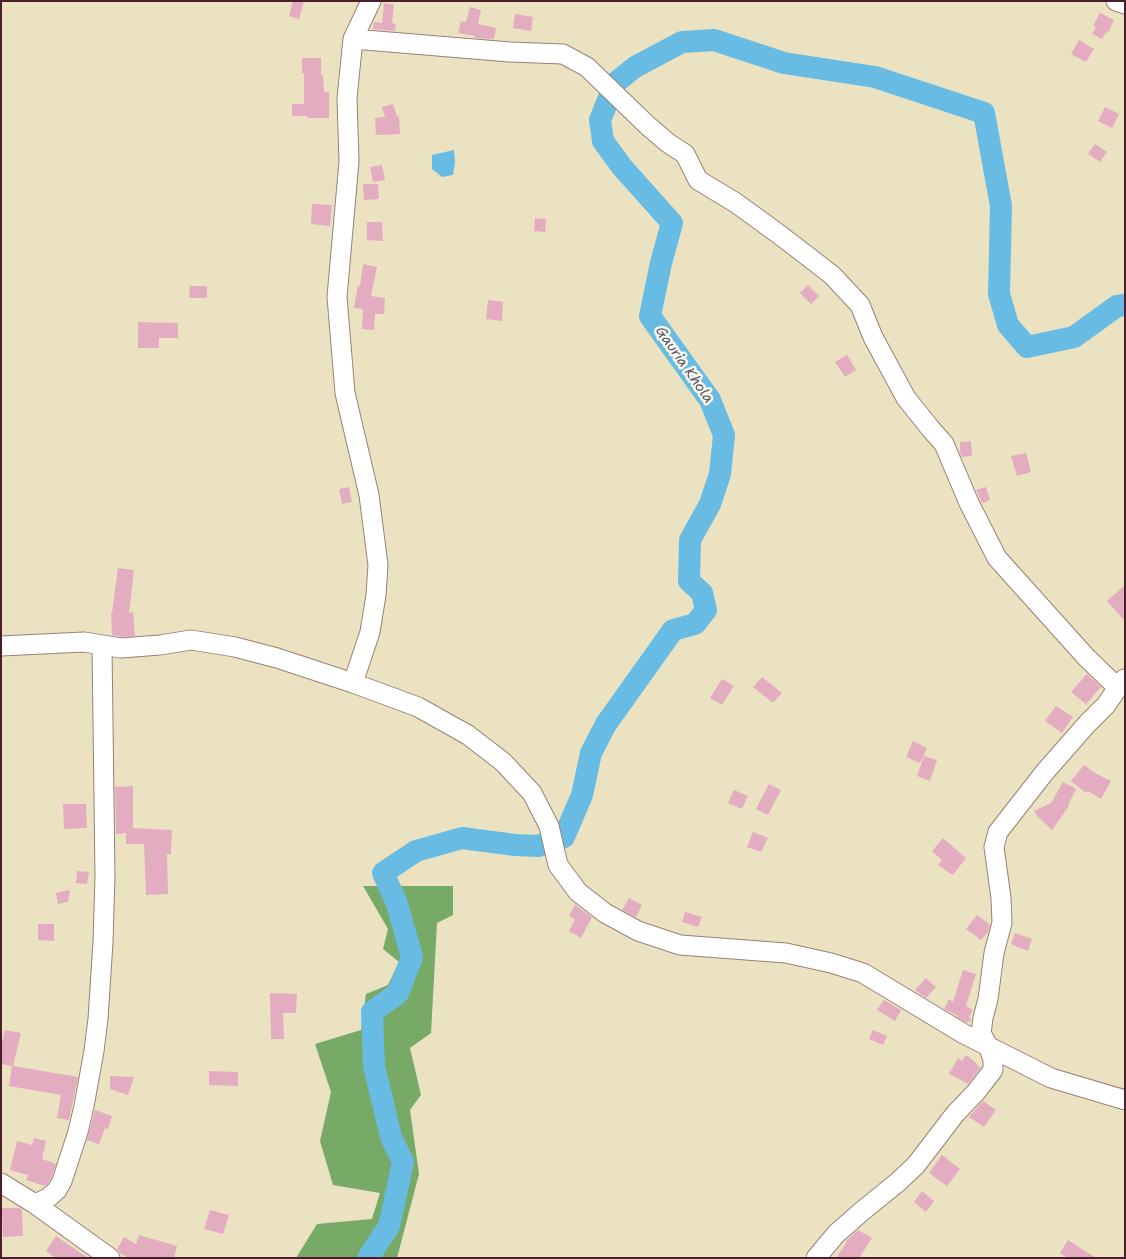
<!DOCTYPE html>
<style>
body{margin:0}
#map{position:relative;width:1126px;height:1259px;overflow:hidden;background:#ebe2c2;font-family:"Shantell Sans",sans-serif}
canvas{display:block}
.frame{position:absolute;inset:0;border:2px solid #4a1f2b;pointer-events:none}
</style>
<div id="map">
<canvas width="1126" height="1259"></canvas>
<div class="frame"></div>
</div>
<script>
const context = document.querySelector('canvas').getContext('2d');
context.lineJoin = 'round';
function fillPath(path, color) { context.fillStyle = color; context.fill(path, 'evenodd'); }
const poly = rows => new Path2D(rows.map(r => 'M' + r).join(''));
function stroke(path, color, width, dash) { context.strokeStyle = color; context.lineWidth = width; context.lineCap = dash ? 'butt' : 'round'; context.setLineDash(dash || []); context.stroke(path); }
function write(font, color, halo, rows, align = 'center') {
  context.font = font + ' "Shantell Sans",sans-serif'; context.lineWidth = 5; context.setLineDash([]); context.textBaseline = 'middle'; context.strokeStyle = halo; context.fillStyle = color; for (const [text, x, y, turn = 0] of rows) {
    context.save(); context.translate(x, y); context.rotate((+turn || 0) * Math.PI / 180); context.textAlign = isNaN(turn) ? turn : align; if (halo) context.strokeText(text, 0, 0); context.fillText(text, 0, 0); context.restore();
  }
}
fillPath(poly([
 [363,886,453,886,453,915,437,923,431,1033,410,1048,421,1095,410,1110,419,1174,397,1258,296,1258,317,1224,372,1219,380,1193,333,1185,320,1141,331,1092,315,1044,361,1030,366,994,388,985,399,962,383,949,388,929]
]), '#7a6');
fillPath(poly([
 [454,150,455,163,453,175,442,177,432,169,432,155]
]), '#68bce4');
stroke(poly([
 [368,1258,389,1226,403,1162,391,1137,374,1066,372,1012,398,993,412,957,396,901,383,873,416,851,462,838,515,845,538,846,564,837,582,795,591,753,606,724,673,630,695,624,706,610,702,593,689,581,690,540,710,504,720,474,724,435,710,400,650,316,661,263,672,223,622,167,603,141,600,120,615,83,635,67,682,42,714,40,784,63,875,77,984,113,1001,206,999,294,1008,325,1027,347,1074,337,1117,306,1125,305]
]), '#68bce4', 22);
fillPath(poly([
 [293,1,304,1,299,19,289,16],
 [384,3,394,5,392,23,396,24,395,31,373,29,374,22,382,23],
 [470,7,481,10,478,24,496,28,494,39,475,38,475,36,458,33,461,21,466,22],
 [1100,13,1114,20,1108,33,1106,32,1102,39,1092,34,1096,27,1093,26],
 [515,14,533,17,531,31,513,28],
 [1079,40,1094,49,1086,62,1071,54],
 [302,58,321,58,321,75,323,75,324,92,329,92,329,118,307,118,307,116,292,116,292,104,304,104,304,73,302,73],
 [393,104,397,116,399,116,400,134,376,135,375,118,385,117,382,107],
 [1105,107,1119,114,1112,128,1098,121],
 [1095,144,1107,152,1100,162,1088,154],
 [382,165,385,180,373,182,370,167],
 [363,184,378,184,379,199,364,200],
 [312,204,332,205,330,226,311,224],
 [535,218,546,219,545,232,534,231],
 [367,222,382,222,383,241,367,240],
 [363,264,377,267,371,296,385,298,384,314,375,314,374,330,362,329,363,309,354,308,358,285,360,286],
 [808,285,819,296,811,304,800,293],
 [190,286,207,286,207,298,189,298],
 [488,300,503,302,502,321,486,319],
 [138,322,178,323,178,338,159,338,159,348,138,348],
 [847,355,856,370,845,377,835,362],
 [971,441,972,456,962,457,960,453,960,442],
 [1026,453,1031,472,1017,476,1011,456],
 [349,487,352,502,342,504,339,489],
 [986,487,990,500,982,503,976,490],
 [118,568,134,570,129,613,133,612,135,636,121,637,112,635,111,613,112,613],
 [1125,585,1125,621,1107,601],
 [1087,674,1101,687,1087,703,1087,705,1071,692],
 [762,677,782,693,773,703,753,687],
 [722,679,734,686,722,705,710,698],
 [1056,706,1073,717,1062,733,1045,721],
 [913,741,927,748,920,763,906,757],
 [924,756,937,760,930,781,917,776],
 [1084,765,1095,773,1111,781,1101,799,1088,791,1086,793,1071,781],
 [1063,782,1076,789,1068,805,1069,806,1052,830,1037,816,1034,811,1051,803],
 [769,784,781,790,768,815,756,809],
 [133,786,133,828,172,830,171,854,167,854,168,894,146,895,144,844,126,844,126,833,116,834,115,787],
 [734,790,748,796,742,809,728,803],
 [63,804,86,804,87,828,64,829],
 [753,832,768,838,761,852,747,847],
 [943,838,966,858,953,875,938,865,942,860,932,851],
 [77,871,89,872,87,884,76,883],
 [70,890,68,902,58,904,56,893],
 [629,898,642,905,636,917,622,910],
 [575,905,592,917,581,938,569,931,575,919,569,916],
 [685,912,702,917,698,927,682,922],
 [977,915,990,925,988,932,981,940,966,929],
 [38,924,54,924,54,941,38,940],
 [1015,933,1032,939,1028,951,1011,944],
 [963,970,976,974,966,1006,973,1010,969,1017,971,1019,970,1022,968,1021,967,1023,957,1017,958,1016,944,1009,949,999,953,1002],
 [926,978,936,987,926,998,915,990],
 [270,993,297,994,296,1013,283,1013,284,1039,271,1039],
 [884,1000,901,1010,895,1021,877,1010],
 [5,1030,21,1033,13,1066,78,1077,69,1120,57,1118,61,1095,9,1086,12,1066,1,1064,1,1046],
 [873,1030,887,1036,883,1045,869,1039],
 [966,1055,973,1060,980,1068,968,1084,949,1074,958,1058,962,1061],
 [209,1071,238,1072,238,1086,209,1085],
 [110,1076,134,1077,128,1095,110,1089],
 [983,1101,996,1110,984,1127,969,1117],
 [95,1110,112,1116,108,1129,105,1128,99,1144,87,1140],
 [34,1138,46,1141,42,1159,56,1164,52,1176,48,1183,45,1186,26,1180,28,1175,10,1170,17,1141,32,1145],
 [942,1155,960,1169,947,1186,929,1173],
 [922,1191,934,1201,926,1212,914,1202],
 [2,1208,20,1208,22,1210,23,1236,3,1237],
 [210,1210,229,1215,223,1234,204,1229],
 [858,1230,872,1238,859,1258,836,1258,847,1242,846,1241],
 [139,1235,177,1246,174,1258,128,1258,120,1253,117,1249,124,1237,136,1244],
 [56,1236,88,1258,55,1258,46,1251],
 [1068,1240,1096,1258,1068,1258,1060,1253]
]), '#e4acc1');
const minor = poly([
 [1116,1,1125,4],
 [353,39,510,52,563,54,587,67,647,125,668,143,685,154,698,180,736,203,780,235,832,275,860,305,873,337,906,398,930,428,944,444,969,503,997,558,1086,657,1118,688],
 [1,646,84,642,121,648,160,645,191,640,235,647,277,658,353,683,418,707,468,735,503,762,532,793,549,826,558,865,578,892,605,913,638,931,680,945,786,953,831,963,863,973,964,1034,1051,1078,1125,1100],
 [353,683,370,632,376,595,378,565,369,495,345,393,337,297,349,161,347,98,353,39,371,1],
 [1,1183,35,1204,110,1258],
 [35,1204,48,1198,57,1190,62,1181,78,1132,84,1106,94,1051,98,1019,103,942,105,877,102,646],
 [816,1258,836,1234,861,1212,898,1182,916,1165,955,1114,976,1092,993,1070,993,1060,989,1048,981,1033,983,1018,988,999,994,953,1002,923,1001,898,994,847,998,832,1044,773,1087,724,1106,705,1124,679]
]);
stroke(minor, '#9a8076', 21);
stroke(minor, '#fff', 19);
write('italic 14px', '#54566c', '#fbf7ec', [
 ["Gauria Khola",684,365,55]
]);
</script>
